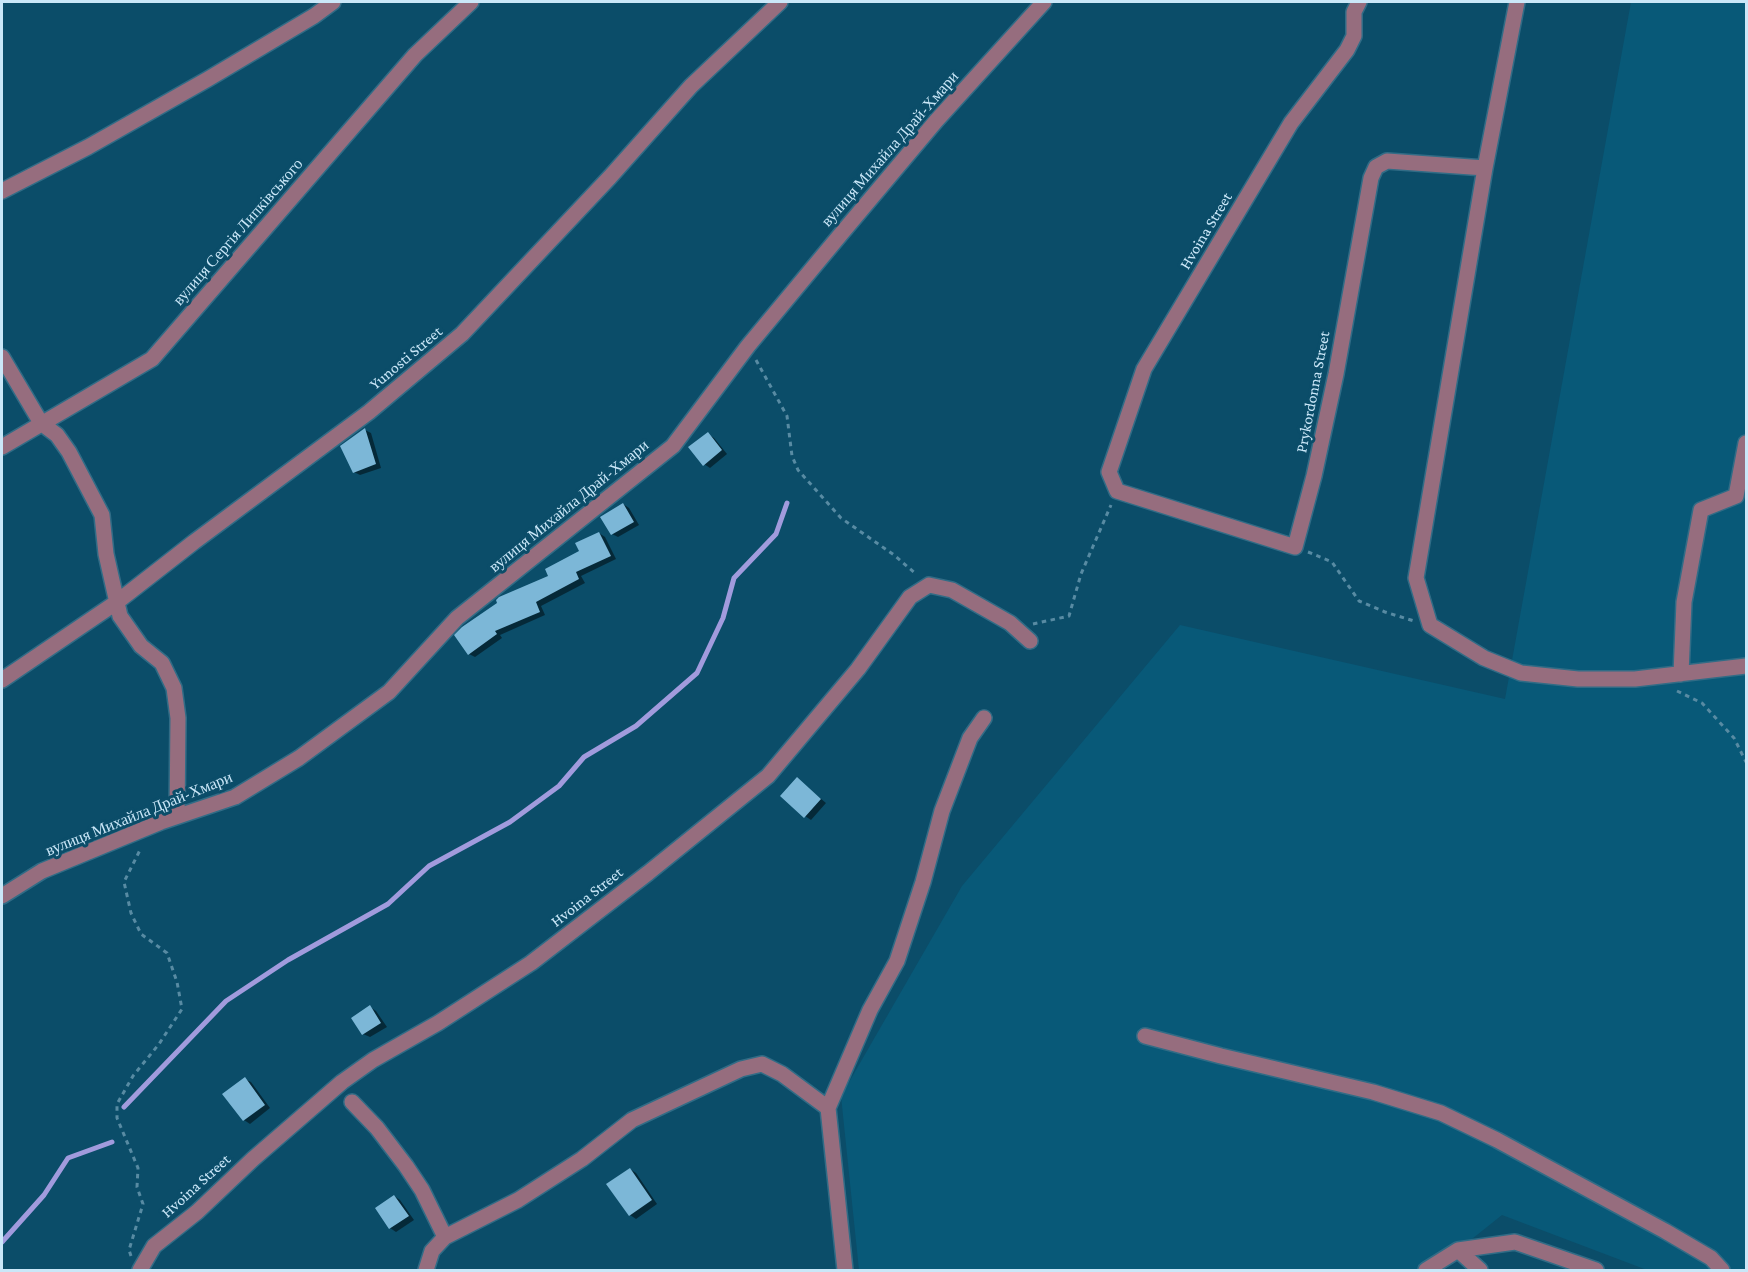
<!DOCTYPE html>
<meta charset="utf-8">
<style>
body{margin:0}
#map{position:relative;width:1748px;height:1272px;overflow:hidden;background:#0b4d69;font-family:"Crimson Pro",serif}
canvas{display:block}
.frame{position:absolute;inset:0;border:3px solid #cae7f8;pointer-events:none}
</style>
<div id="map">
<canvas width="1748" height="1272"></canvas>
<div class="frame"></div>
</div>
<script>
const context = document.querySelector('canvas').getContext('2d');
context.lineJoin = 'round';
function fillPath(path, color) { context.fillStyle = color; context.fill(path, 'evenodd'); }
const poly = rows => new Path2D(rows.map(r => 'M' + r).join(''));
function stroke(path, color, width, dash) { context.strokeStyle = color; context.lineWidth = width; context.lineCap = dash ? 'butt' : 'round'; context.setLineDash(dash || []); context.stroke(path); }
function write(font, color, halo, rows, align = 'center') {
  context.font = font + ' "Crimson Pro",serif'; context.lineWidth = 6; context.setLineDash([]); context.textBaseline = 'middle'; context.strokeStyle = halo; context.fillStyle = color; for (const [text, x, y, turn = 0] of rows) {
    context.save(); context.translate(x, y); context.rotate((+turn || 0) * Math.PI / 180); context.textAlign = isNaN(turn) ? turn : align; if (halo) context.strokeText(text, 0, 0); context.fillText(text, 0, 0); context.restore();
  }
}
fillPath(poly([
 [1631,2,1746,2,1746,1270,1647,1270,1502,1215,1433,1270,859,1270,841,1096,962,886,1180,625,1505,699]
]), '#085978');
fillPath(poly([
 [365,430,371,433,381,468,360,475,354,472],
 [708,434,714,438,727,454,710,468,704,464],
 [623,504,629,508,639,525,618,537,612,534],
 [599,533,605,537,616,559,581,576,585,583,541,606,545,615,500,635,502,638,475,657,469,654,550,576,581,552],
 [797,779,826,803,811,820,805,816],
 [370,1007,376,1011,387,1027,370,1037,363,1034],
 [245,1079,251,1082,270,1108,250,1124,244,1120],
 [630,1169,636,1173,657,1204,636,1219,630,1215],
 [394,1196,400,1200,414,1220,396,1232,390,1228,377,1208]
]), '#0007');
stroke(poly([
 [124,1107,226,1001,288,960,388,904,429,866,510,822,559,786,584,757,636,726,697,673,723,618,734,578,776,534,787,503],
 [2,1242,44,1195,68,1158,112,1142]
]), '#a19bdd', 5);
fillPath(poly([
 [365,428,376,464,353,473,340,446],
 [708,432,722,450,703,466,688,447],
 [623,503,634,522,611,535,600,517],
 [599,532,611,556,576,572,579,579,536,602,540,612,495,631,497,634,468,655,454,635,462,627,497,603,496,600,499,597,548,576,545,569,579,551,575,543],
 [797,777,821,799,804,818,780,796],
 [370,1005,381,1023,362,1035,351,1018],
 [245,1077,265,1105,243,1121,222,1094],
 [630,1168,652,1200,629,1216,606,1184],
 [394,1195,409,1216,389,1229,375,1208]
]), '#7cb7d7');
const minor = poly([
 [1359,2,1354,12,1354,36,1347,50,1291,123,1144,369,1109,472,1117,491,1295,547,1314,476,1336,374,1371,178,1376,167,1387,161,1485,168],
 [1517,2,1485,168,1416,578,1430,625,1484,658,1521,673,1578,679,1635,679,1746,666],
 [2,191,88,147,208,79,314,16,333,2],
 [2,357,41,423,57,435,69,452,102,515,106,554,120,616,141,646,162,663,174,688,178,718,177,816],
 [2,447,152,359,415,55,471,2],
 [1681,674,1684,602,1701,510,1736,496,1746,443],
 [2,680,117,602,194,542,369,412,462,334,610,177,691,86,780,2],
 [2,896,42,871,161,822,235,797,299,758,389,692,457,618,673,446,748,346,841,234,936,121,1044,2],
 [1145,1036,1221,1056,1373,1092,1441,1113,1497,1140,1665,1231,1711,1258,1722,1270],
 [352,1102,377,1128,406,1166,422,1190,445,1237],
 [828,1108,870,1010,897,961,923,882,942,811,970,738,984,718],
 [1458,1250,1480,1270],
 [140,1270,154,1246,197,1212,253,1159,342,1082,373,1060,438,1023,531,963,648,873,768,776,858,669,910,597,929,585,952,590,1010,623,1030,641],
 [426,1270,432,1251,445,1237,518,1200,582,1159,632,1120,741,1069,762,1064,782,1074,828,1108,845,1270],
 [1426,1270,1458,1250,1515,1242,1596,1270]
]);
stroke(minor, '#316c86', 18);
stroke(poly([
 [756,360,787,416,792,456,798,470,841,518,894,555,916,574],
 [1308,552,1332,562,1359,601,1385,612,1414,621],
 [1033,624,1069,616,1081,574,1111,505],
 [1677,691,1702,703,1734,738,1746,762],
 [131,1256,129,1250,143,1204,137,1187,138,1168,117,1118,117,1104,133,1076,159,1044,182,1009,177,982,167,953,141,934,131,913,124,882,141,848]
]), '#588ba3', 3, [4.5, 4.5]);
stroke(minor, '#966d7e', 15);
write('16px', '#cae7f8', '#0b4d69', [
 ["вулиця Михайла Драй-Хмари",890,149,-49],
 ["Hvoina Street",1206,231,-59],
 ["вулиця Сергія Липківського",238,232,-49],
 ["Yunosti Street",406,358,-40],
 ["Prykordonna Street",1313,392,-79],
 ["вулиця Михайла Драй-Хмари",569,506,-39],
 ["вулиця Михайла Драй-Хмари",139,814,-22],
 ["Hvoina Street",587,897,-38],
 ["Hvoina Street",196,1186,-42]
]);
</script>
